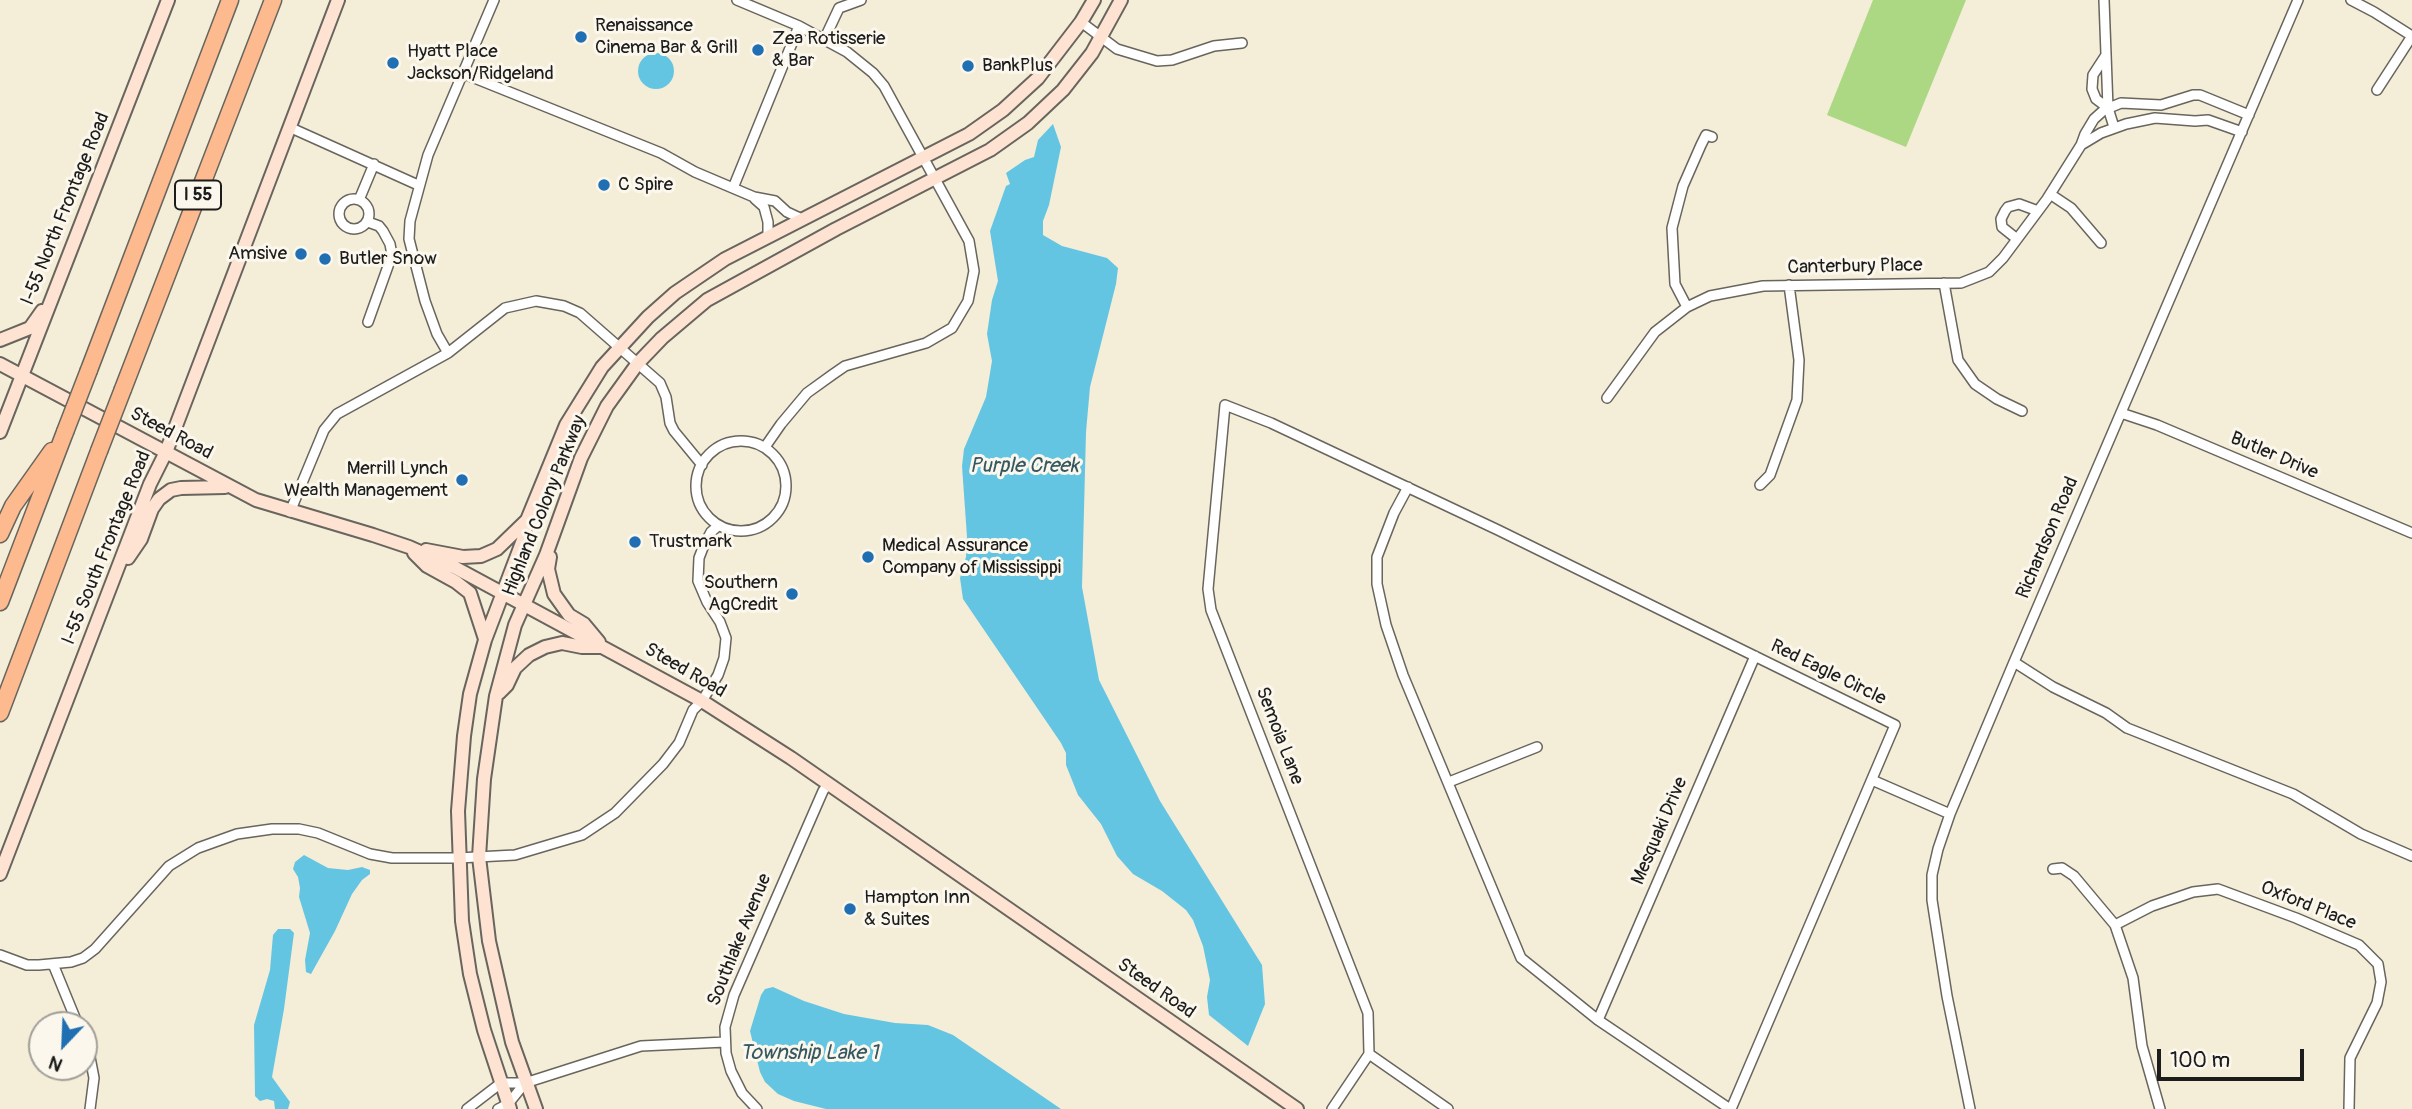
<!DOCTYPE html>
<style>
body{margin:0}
#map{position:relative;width:2412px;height:1109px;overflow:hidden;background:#f4edd8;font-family:Pangolin,sans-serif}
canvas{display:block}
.north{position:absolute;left:28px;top:1011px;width:70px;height:70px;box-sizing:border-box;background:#fbf7ec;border:2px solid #a29f99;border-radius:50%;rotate:203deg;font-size:19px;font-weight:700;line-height:28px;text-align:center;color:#1c1c1c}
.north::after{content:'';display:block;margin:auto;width:24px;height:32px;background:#1f6fb2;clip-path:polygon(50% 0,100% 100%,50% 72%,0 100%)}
.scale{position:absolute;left:2157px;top:1049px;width:147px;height:32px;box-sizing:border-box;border:4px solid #1c1c1c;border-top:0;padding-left:9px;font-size:21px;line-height:24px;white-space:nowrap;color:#1c1c1c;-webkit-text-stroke:5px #fbf7ec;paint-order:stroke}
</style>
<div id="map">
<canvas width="2412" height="1109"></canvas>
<div class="north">N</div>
<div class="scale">100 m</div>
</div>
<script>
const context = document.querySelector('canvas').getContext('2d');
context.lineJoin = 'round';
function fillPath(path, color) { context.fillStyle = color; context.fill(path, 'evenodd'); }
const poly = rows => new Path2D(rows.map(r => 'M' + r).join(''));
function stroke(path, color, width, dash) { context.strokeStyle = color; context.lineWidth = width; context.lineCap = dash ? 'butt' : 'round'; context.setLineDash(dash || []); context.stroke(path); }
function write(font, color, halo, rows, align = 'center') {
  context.font = font + ' Pangolin,sans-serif'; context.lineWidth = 6; context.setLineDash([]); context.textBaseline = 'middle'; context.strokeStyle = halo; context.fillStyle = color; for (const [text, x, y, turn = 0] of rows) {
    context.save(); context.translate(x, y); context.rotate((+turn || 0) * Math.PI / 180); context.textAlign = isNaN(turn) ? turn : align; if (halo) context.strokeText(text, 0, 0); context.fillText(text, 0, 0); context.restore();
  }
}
fillPath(poly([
 [1873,0,1966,0,1906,147,1827,115]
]), '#acd783');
fillPath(poly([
 '638 71a18 18 0 1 1 36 0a18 18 0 1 1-36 0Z',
 [1053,124,1061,147,1049,205,1043,221,1043,235,1062,246,1107,258,1118,268,1116,284,1090,387,1086,432,1082,587,1099,680,1160,801,1262,965,1265,1004,1248,1046,1209,1015,1207,997,1210,980,1203,946,1193,920,1186,910,1162,891,1133,874,1117,856,1101,824,1078,795,1066,765,1066,753,1061,743,963,599,960,578,966,557,967,537,962,466,964,449,986,397,992,361,987,334,992,300,998,281,990,231,1006,186,1010,184,1006,173,1025,160,1034,157,1038,140],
 [304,855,328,868,348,870,362,867,370,870,370,874,362,880,352,894,335,931,311,974,306,972,305,960,310,933,299,897,300,888,298,877,293,869,295,862],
 [278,929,290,929,294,933,284,1009,272,1077,290,1102,288,1109,275,1109,274,1101,267,1099,260,1101,255,1096,254,1025,270,970,273,935],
 [773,987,804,1001,844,1014,895,1023,928,1025,953,1035,1061,1109,826,1109,794,1101,778,1094,765,1082,760,1072,750,1031,761,995,765,989]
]), '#64c5e2');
const street = poly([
 [737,0,799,26,847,52,873,73,884,86,969,241,974,271,968,301,952,328,926,343,845,366,832,375,807,393,781,424,765,447],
 [2104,0,2108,108,2114,127],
 [2351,0,2374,12,2412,36],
 [1081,22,1117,49,1157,61,1172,60,1214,46,1242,43],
 [824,40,839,8,861,0],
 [2106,55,2093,75,2092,89,2096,99,2108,108],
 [462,73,661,153,695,172,754,197,775,201,787,212,802,219],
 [2377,90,2412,36],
 [289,127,418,185],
 [2081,145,2085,134,2094,119,2104,110,2121,103,2161,105,2193,95,2200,95,2249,115],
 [733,188,799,26],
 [2050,194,2071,208,2101,243],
 '339 214a15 15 0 1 1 30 0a15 15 0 1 1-30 0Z',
 [755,199,764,207,768,222,768,236],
 [359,200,374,164],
 [2017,239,2002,227,2001,219,2005,211,2008,207,2019,204,2038,211],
 [1944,283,1958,360,1975,384,1997,399,2022,411],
 [1687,307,1675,284,1672,228,1683,186,1701,145,1706,135,1712,137],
 [368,322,392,255,390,244,383,231,379,226,368,222],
 [448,353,437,334,425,301,409,239,410,221,428,155,494,0],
 [1607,398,1655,332,1687,307,1710,296,1763,286,1961,283,1989,272,2003,258,2047,199,2081,145,2101,133,2126,124,2155,118,2195,121,2208,120,2242,132],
 [2121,413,2157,425,2412,533],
 '696 486a45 45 0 1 1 90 0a45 45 0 1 1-90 0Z',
 [1760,485,1770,475,1797,400,1799,360,1789,285],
 [1408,487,1394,513,1377,557,1377,584,1386,625,1403,675,1521,958,1598,1020,1730,1109],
 [290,512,324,430,337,414,448,353,505,308,536,301,564,306,580,313,660,383,666,397,670,423,674,431,702,465],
 [2014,662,2053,687,2106,713,2127,728,2293,794,2361,834,2412,856],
 [1872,780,1950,814],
 [1449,782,1537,747],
 [2053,869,2062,868,2074,876,2115,925,2133,978,2142,1046,2160,1109],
 [2115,925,2152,906,2193,892,2218,889,2296,918,2359,945,2378,964,2381,982,2377,1003,2350,1058,2349,1109],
 [0,955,27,965,39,965,71,962,83,958,95,949,169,866,198,848,237,834,272,829,299,829,318,833,370,854,392,858,458,858,515,855,582,835,615,813,663,764,679,743,693,710,702,701,718,675,724,658,726,638,720,622,707,602,698,581,699,558,704,545,711,532,718,526],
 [53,964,78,1025],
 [1598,1020,1755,656],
 [84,1040,89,1052,94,1078,90,1109],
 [1369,1054,1448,1109],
 [467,1109,501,1083,525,1083,641,1046,725,1042],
 [498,1109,508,1104,525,1083],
 [757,1109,742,1093,731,1071,726,1053,725,1027,734,995,823,791,828,784],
 [1332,1109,1369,1054,1368,1013,1211,610,1208,589,1225,405,1271,423,1498,530,1895,725,1731,1109],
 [1970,1109,1947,996,1932,900,1932,875,1938,849,1950,814,2014,662,2298,0]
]);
const secondary = poly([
 [0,340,30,328,42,311],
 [0,364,256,500,373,535,409,547,454,567,702,701,791,758,1297,1109],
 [0,432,168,0],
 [426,550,463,557,481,556,497,549,527,520],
 [414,553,427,566,456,582,470,593,485,639],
 [550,557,548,569,554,594,569,615,584,624,599,642],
 [128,558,141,539,152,509,159,499,171,490,181,488,225,487],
 [499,693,507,685,515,668,529,655,545,647,562,643,582,647,602,647],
 [0,874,150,484,166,452,338,0],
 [510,1109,484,1030,470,974,462,921,458,811,464,736,470,694,485,640,523,540,527,520,566,425,602,367,648,317,675,293,725,259,969,134,1003,110,1038,78,1081,22,1094,0],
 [536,1109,512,1042,489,941,479,857,484,779,496,696,515,625,546,555,581,458,607,406,638,363,662,338,707,300,836,229,990,150,1028,123,1063,90,1092,53,1121,0]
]);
const highway = poly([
 [89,370,230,0],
 [123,389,273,0],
 [0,534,13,506,52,451],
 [0,602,65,432],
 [0,713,99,451]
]);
stroke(street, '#68655e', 12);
stroke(secondary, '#68655e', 16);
stroke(highway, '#68655e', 19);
stroke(street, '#fff', 9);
stroke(secondary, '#fee3d2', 12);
stroke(highway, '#fcba8e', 16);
const highwayBridge = poly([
 [65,432,89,370],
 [99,451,123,389]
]);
stroke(highwayBridge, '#68655e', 19, []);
stroke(highwayBridge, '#fcba8e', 16);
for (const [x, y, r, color] of [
 [581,37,7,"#1f6fb2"],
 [758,50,7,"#1f6fb2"],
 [393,63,7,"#1f6fb2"],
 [968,66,7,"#1f6fb2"],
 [604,185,7,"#1f6fb2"],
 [301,254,7,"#1f6fb2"],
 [325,259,7,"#1f6fb2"],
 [462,480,7,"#1f6fb2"],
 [635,542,7,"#1f6fb2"],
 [868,557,7,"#1f6fb2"],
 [792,594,7,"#1f6fb2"],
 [850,909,7,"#1f6fb2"]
]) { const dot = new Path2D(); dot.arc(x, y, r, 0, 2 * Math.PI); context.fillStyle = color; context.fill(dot); stroke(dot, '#fbf7ec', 2.5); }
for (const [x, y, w] of [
 [198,195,46]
]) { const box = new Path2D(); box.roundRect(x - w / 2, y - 14.5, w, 29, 5); context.fillStyle = '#fbf7ec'; context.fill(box); stroke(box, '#1c1c1c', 2); }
write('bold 18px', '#1c1c1c', null, [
 ["I 55",198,195]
]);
write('19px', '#1c1c1c', '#fbf7ec', [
 ["Renaissance",595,26],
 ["Cinema Bar & Grill",595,48],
 ["Zea Rotisserie",772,39],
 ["& Bar",772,61],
 ["Hyatt Place",407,52],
 ["Jackson/Ridgeland",407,74],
 ["BankPlus",982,66],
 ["C Spire",618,185],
 ["Amsive",287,254,"right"],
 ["Butler Snow",339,259],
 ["Merrill Lynch",448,469,"right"],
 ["Wealth Management",448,491,"right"],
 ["Trustmark",649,542],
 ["Medical Assurance",882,546],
 ["Company of Mississippi",882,568],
 ["Southern",778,583,"right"],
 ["AgCredit",778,605,"right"],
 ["Hampton Inn",864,898],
 ["& Suites",864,920]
], 'left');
write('19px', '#1c1c1c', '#fbf7ec', [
 ["I-55 North Frontage Road",66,209,-68],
 ["Canterbury Place",1855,267,-1],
 ["Steed Road",171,434,28],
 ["Butler Drive",2274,456,23],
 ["Highland Colony Parkway",545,506,-68],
 ["Richardson Road",2048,538,-67],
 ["I-55 South Frontage Road",107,548,-68],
 ["Steed Road",685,671,30],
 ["Red Eagle Circle",1828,673,26],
 ["Semoia Lane",1279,736,69],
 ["Mesquaki Drive",1660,831,-67],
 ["Oxford Place",2308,906,22],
 ["Southlake Avenue",740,940,-68],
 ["Steed Road",1156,989,35]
]);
write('italic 21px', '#355761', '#fbf7ec', [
 ["Purple Creek",1024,467],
 ["Township Lake 1",809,1054]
]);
</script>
